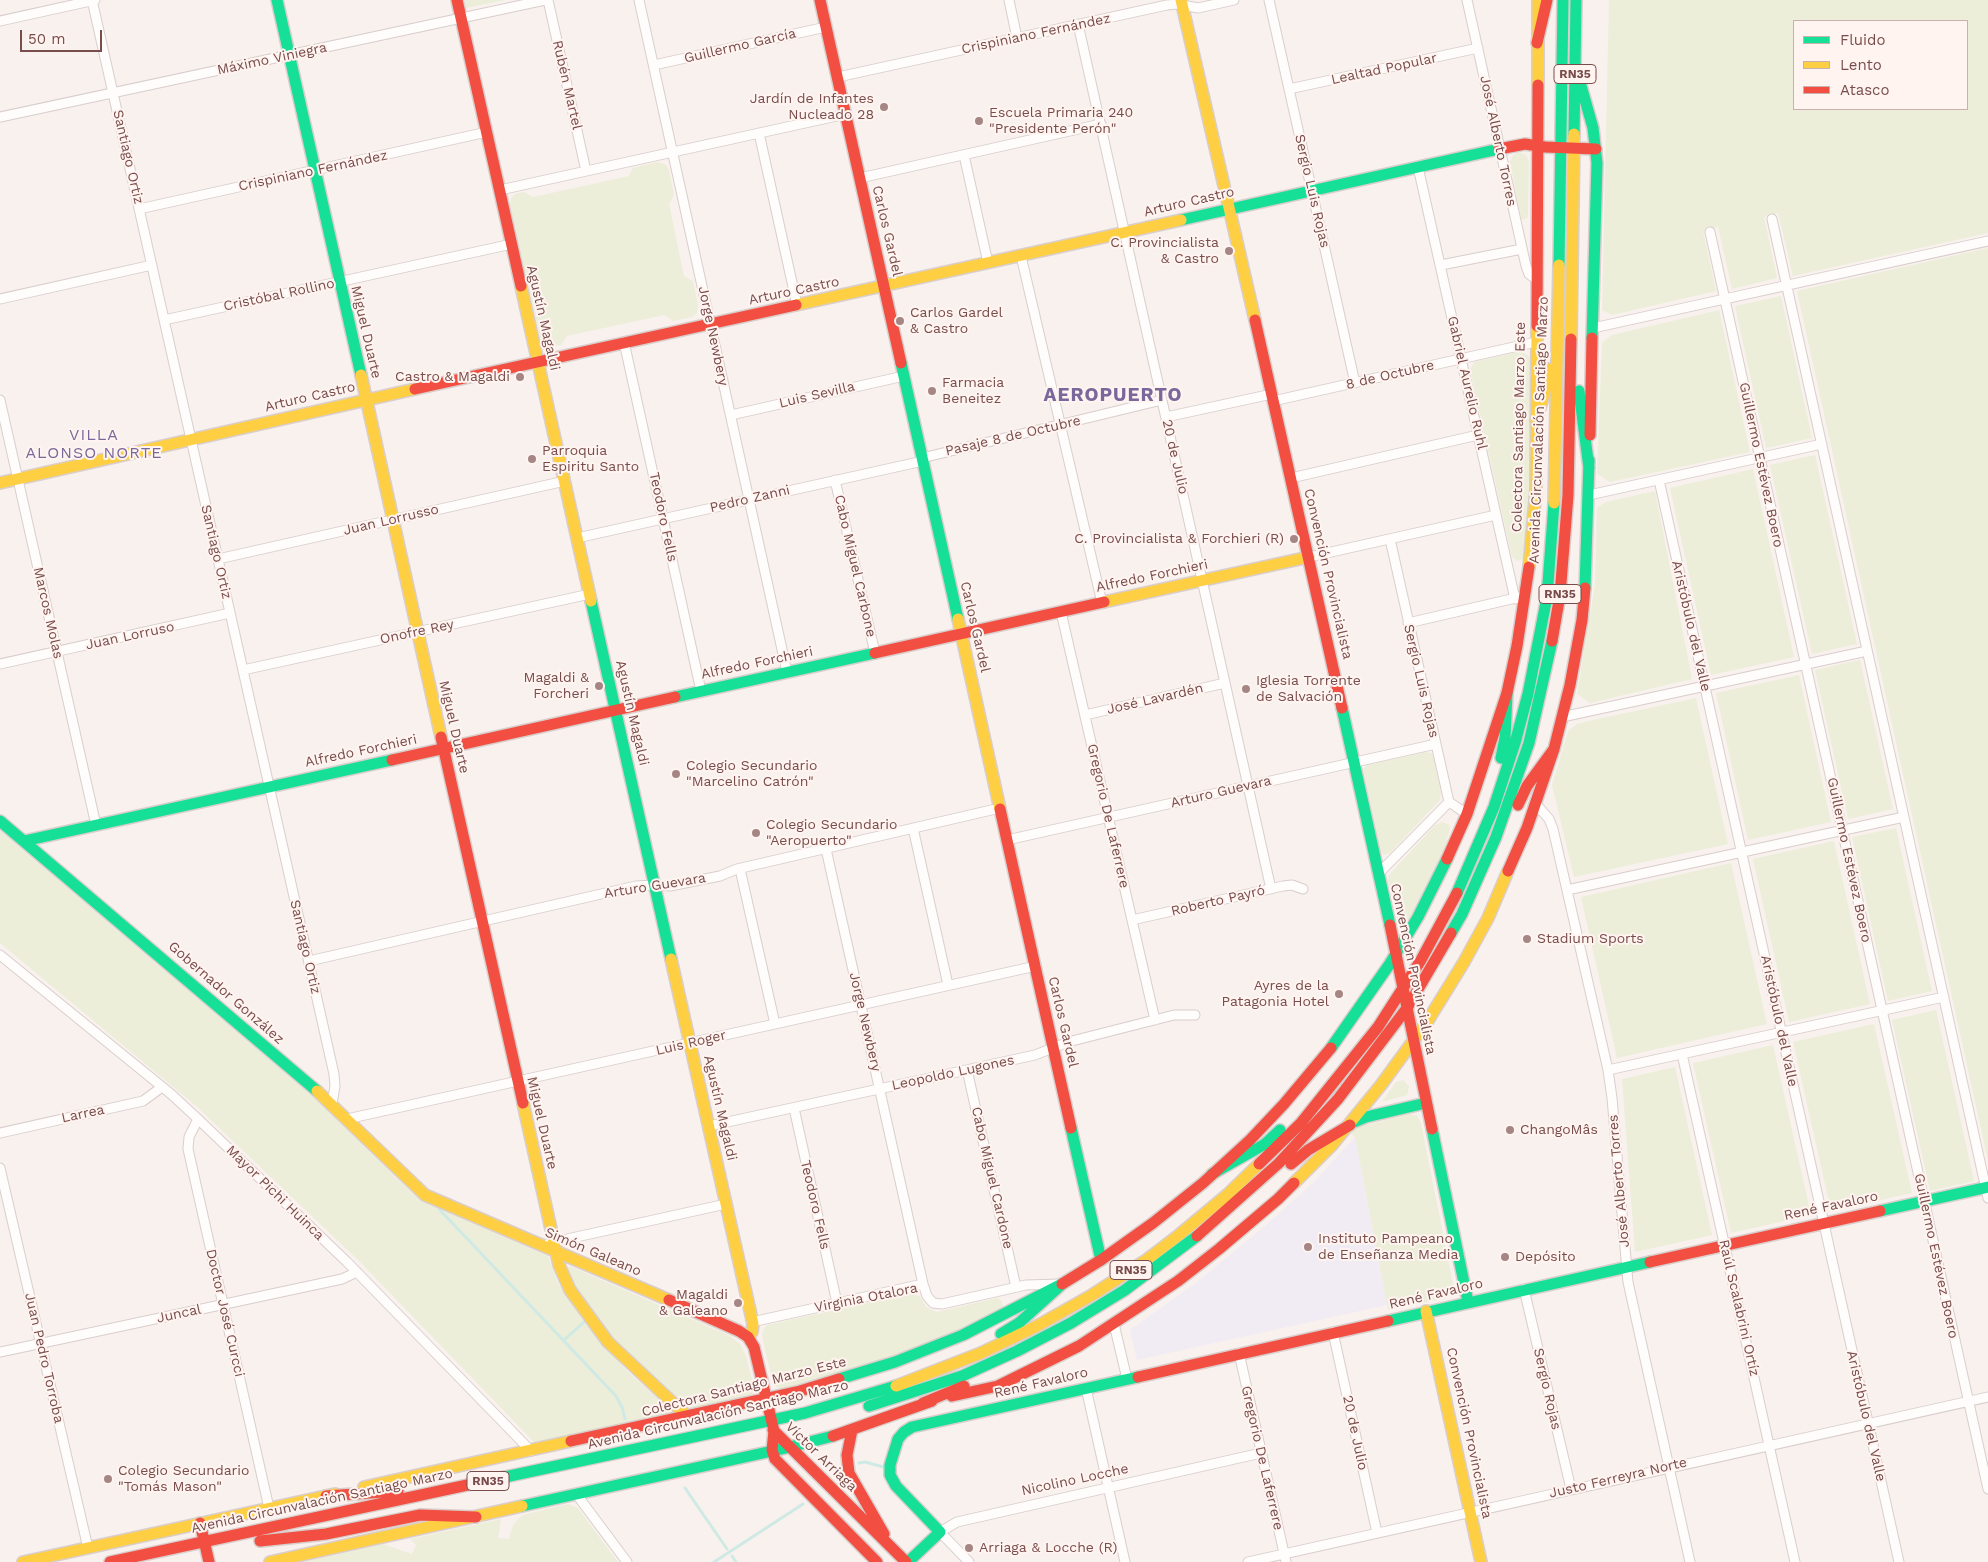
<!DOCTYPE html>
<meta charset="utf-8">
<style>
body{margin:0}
#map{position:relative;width:1988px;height:1562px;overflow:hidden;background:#f8f1ee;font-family:"Work Sans",sans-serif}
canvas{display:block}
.legend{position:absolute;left:1793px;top:20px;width:175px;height:90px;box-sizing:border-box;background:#fff4f0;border:1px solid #c9b1ae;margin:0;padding:6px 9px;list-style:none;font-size:15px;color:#784d4c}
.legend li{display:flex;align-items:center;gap:10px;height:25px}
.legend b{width:25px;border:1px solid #c9b1ae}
.scale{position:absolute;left:20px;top:30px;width:82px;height:22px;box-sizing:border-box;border:2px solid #784d4c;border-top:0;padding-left:6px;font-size:15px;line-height:18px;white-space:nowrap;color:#784d4c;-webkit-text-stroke:4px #fff4f0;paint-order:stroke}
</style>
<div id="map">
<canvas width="1988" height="1562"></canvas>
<ul class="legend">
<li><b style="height:6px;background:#16e098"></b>Fluido</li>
<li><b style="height:6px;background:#ffcf43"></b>Lento</li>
<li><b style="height:6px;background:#f24e42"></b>Atasco</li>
</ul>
<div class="scale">50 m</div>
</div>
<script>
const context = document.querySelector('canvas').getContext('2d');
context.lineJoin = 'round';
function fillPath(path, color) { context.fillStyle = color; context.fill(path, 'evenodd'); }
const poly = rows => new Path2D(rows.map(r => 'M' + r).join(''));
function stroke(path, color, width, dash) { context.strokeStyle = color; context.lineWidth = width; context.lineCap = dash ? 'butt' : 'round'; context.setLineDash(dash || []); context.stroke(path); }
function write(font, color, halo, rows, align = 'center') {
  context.font = font + ' "Work Sans",sans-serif'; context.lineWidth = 4; context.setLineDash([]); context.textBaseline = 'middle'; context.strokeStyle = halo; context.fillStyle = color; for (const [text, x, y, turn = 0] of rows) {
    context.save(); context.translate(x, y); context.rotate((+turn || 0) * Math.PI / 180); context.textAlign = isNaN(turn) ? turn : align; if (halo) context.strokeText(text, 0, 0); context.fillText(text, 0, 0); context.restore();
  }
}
fillPath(poly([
 [1355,1137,1387,1305,1137,1360,1130,1330,1197,1282,1265,1226,1313,1183]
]), '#f1ebf4');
fillPath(poly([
 [465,0,505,0,466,8],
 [1609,0,1988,0,1988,233,1793,276,1778,213,1764,217,1777,278,1732,289,1718,227,1703,231,1716,291,1612,315,1602,310],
 [1794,21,1967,21,1967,109,1794,109],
 [1519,152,1526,155,1529,162,1528,217,1524,220,1521,218,1510,162,1513,155],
 [657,162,665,164,669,170,674,195,669,204,684,276,693,281,698,305,697,313,692,317,673,321,664,315,567,336,561,345,546,347,541,341,510,205,511,198,515,194,524,192,533,197,629,176,633,168],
 [1988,248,1988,1161,1797,291],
 [1781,296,1812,438,1766,448,1735,306],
 [1719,310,1750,452,1610,482,1597,474,1602,343,1612,335],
 [1521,351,1528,355,1530,360,1530,475,1524,556,1521,560,1518,561,1512,557,1470,370,1474,362],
 [1815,455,1857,644,1812,654,1770,465],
 [1753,469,1794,657,1711,675,1670,488],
 [1655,491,1692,679,1590,703,1577,694,1595,584,1597,508,1606,502],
 [1860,660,1893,809,1848,819,1815,670],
 [1799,675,1831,822,1748,840,1716,693],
 [1696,698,1728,844,1574,877,1552,785,1568,731,1577,724,1593,720],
 [1426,752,1431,753,1433,756,1441,793,1440,800,1390,853,1384,855,1381,851,1363,769,1367,765],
 [1443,822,1449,825,1450,829,1445,847,1407,923,1402,925,1399,924,1388,881,1389,875,1435,825],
 [1896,828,1932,991,1888,1001,1852,837],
 [0,831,312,1096,414,1195,431,1205,548,1256,558,1283,584,1322,626,1370,671,1410,671,1413,536,1443,533,1441,358,1260,196,1106,0,943],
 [1834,841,1870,1004,1789,1022,1753,859],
 [1731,863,1767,1024,1617,1058,1581,897],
 [1936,1010,1974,1181,1930,1191,1892,1020],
 [1874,1024,1912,1193,1831,1211,1793,1042],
 [1773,1045,1811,1215,1731,1233,1693,1063],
 [1675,1067,1712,1235,1635,1252,1622,1079],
 [1403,1080,1409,1086,1407,1095,1382,1102,1396,1082],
 [1410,1114,1417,1116,1421,1123,1454,1289,1453,1293,1446,1298,1388,1310,1355,1137,1350,1133,1358,1127],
 [570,1266,730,1336,740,1344,746,1356,754,1387,753,1393,750,1396,695,1409,686,1407,638,1365,607,1331,575,1287,566,1269],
 [912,1293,920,1297,927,1308,937,1312,997,1298,1001,1300,1003,1306,1001,1309,954,1332,884,1360,784,1388,778,1388,773,1384,762,1336,763,1330,767,1325],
 [568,1504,578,1508,618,1562,304,1562,383,1544,412,1554,416,1545,410,1539,501,1519,498,1538,509,1539,513,1525,522,1515]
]), '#eceed9');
stroke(poly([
 [439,1209,616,1396,622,1407,625,1419],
 [564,1340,584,1322],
 [859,1463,865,1462,887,1468],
 [685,1488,727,1549],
 [732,1556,736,1562],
 [714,1562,803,1504]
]), '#cfeae4', 3);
const street = poly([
 [92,0,334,1074,335,1086,332,1104],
 [548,0,586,171],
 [639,0,787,672],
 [1009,0,1017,38],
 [1269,0,1355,383],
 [1467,0,1526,266,1529,274,1536,279],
 [0,21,95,0],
 [1078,24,1271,889],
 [654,65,826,27],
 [838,77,1167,5,1178,4,1198,8,1234,0],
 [1289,89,1478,48],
 [0,117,545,0],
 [759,133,797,305],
 [964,155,988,263],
 [1418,167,1515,599],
 [860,178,1101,124],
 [500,190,846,114],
 [139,209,487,132],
 [1772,219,1988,1198],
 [1710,232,1988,1489],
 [1021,256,1102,603],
 [1441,265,1522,249],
 [0,299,152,265],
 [164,320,512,244],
 [1593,328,1988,241],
 [624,342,701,691],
 [0,400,96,825],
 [1273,401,1536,342],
 [731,415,904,376],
 [1166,417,1272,394],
 [922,458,1162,400],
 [1291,478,1478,435],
 [835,480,875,653],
 [1659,480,1899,1562],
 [1589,495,1822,444],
 [577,538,923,461],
 [1390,539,1449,802,1467,814],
 [1309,557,1496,515],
 [218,559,565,481],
 [1061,612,1155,1020],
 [1408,623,1520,597],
 [0,664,230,613],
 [243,670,590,594],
 [1085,715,1225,683],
 [1562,717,1867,651],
 [1536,804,1549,819,1553,829,1608,1070,1612,1098,1628,1282,1690,1562],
 [913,828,948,985],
 [1007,840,1436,744],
 [826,849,923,1284,927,1296,933,1303,942,1304,1026,1285,1060,1284],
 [740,869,775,1024],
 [1378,874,1449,802],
 [1567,890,1904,817],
 [1132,920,1283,886,1292,885,1303,889],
 [0,955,171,1094,198,1119,347,1262,531,1451],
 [309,961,636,886,655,885,670,886,720,876,737,869,1000,808],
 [1682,1054,1795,1562],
 [967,1070,1016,1287],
 [1608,1070,1944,997],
 [794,1108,837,1303],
 [198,1119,189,1137,188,1149,269,1508],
 [347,1119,1036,966],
 [709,1126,1035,1055,1068,1042,1174,1015,1195,1015],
 [0,1133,143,1101,162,1087],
 [0,1168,88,1548],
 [549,1243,726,1204],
 [1524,1289,1571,1489],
 [752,1322,923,1284],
 [1114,1324,1127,1379],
 [1333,1332,1377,1533],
 [0,1352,342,1279,357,1272],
 [1239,1353,1286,1562],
 [1086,1388,1125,1562],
 [577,1495,627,1562],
 [969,1562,940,1532,957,1522,1261,1453],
 [1248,1562,1988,1397]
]);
const fast = poly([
 [277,0,361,375],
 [1578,75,1593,128,1597,163,1592,338],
 [1574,134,1576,0],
 [1181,220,1499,149],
 [1559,265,1563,0],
 [901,363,958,619],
 [1579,391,1589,468],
 [1585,588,1589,460],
 [591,601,671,959],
 [675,697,875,653],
 [1342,708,1390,925],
 [1501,758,1505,738,1507,693],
 [0,821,317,1091],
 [24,841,392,760],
 [1457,893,1494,807,1515,743,1528,694,1547,597,1554,503],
 [1451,933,1462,914,1496,837,1529,743,1552,641],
 [1331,1048,1389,965,1418,917,1447,859],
 [1354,1122,1366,1117,1426,1103],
 [1071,1128,1101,1260],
 [1432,1129,1468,1302],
 [1212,1174,1265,1144,1280,1130],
 [1880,1211,1988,1187],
 [1388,1321,1650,1262],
 [1001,1334,1019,1323,1061,1285],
 [839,1379,895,1362,963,1335,1062,1284],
 [869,1406,962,1376,1017,1351,1071,1323,1125,1290,1197,1236],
 [472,1484,805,1413,896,1386],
 [522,1506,786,1448,833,1436],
 [908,1562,940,1532,896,1486,890,1475,890,1465,898,1439,904,1432,912,1427,1138,1377]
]);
const slow = poly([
 [1181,0,1255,320],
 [1538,85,1538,0],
 [521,286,591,601],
 [796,305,1181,220],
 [1571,339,1574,134],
 [361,375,441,737],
 [1536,421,1546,388,1548,369],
 [0,483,415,389],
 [1554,503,1559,265],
 [1529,567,1536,489,1537,326],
 [1104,602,1309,557],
 [958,619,1000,809],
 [671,959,753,1324,752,1332,748,1337],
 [317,1091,425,1195,669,1300],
 [523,1103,559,1265,570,1290,608,1342,688,1417],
 [1294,1183,1332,1145,1381,1085,1427,1022,1464,962,1488,918,1508,871],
 [1426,1311,1481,1562],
 [896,1386,981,1353,1037,1326,1092,1295,1145,1261,1179,1235,1227,1195,1259,1164],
 [364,1487,571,1441],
 [23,1562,335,1494],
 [270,1562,522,1506]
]);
const jam = poly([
 [457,0,521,286],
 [820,0,901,363],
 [1537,43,1547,0],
 [1499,149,1525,144,1545,147,1596,149],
 [1255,320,1342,708],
 [1537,326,1538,85],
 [415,389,796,305],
 [1590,435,1592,338],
 [1552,641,1560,595,1568,495,1571,339],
 [875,653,1104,602],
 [441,737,523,1103],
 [392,760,675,697],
 [1518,805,1527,786,1554,749],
 [1000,809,1071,1128],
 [1447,859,1467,814,1507,693,1517,646,1529,567],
 [1508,871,1527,828,1554,749,1570,685,1582,620,1585,588],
 [1390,925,1432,1129],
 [1259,1164,1301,1123,1378,1027,1421,960,1457,893],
 [1291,1164,1308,1150,1350,1125],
 [1197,1236,1279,1163,1338,1099,1407,1008,1451,933],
 [1650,1262,1880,1211],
 [1062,1284,1101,1260,1153,1223,1203,1183,1250,1140,1284,1104,1331,1048],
 [669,1300,739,1331,748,1337,754,1347,774,1431,772,1450,775,1459,877,1562],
 [1138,1377,1388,1321],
 [952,1396,998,1386,1079,1346,1178,1281,1219,1249,1278,1199,1294,1183],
 [923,1403,964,1386],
 [773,1430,906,1562],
 [852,1430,847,1455,849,1473,884,1534],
 [833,1436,932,1401],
 [571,1441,800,1391,839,1379],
 [326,1496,398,1491],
 [200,1523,209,1562],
 [260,1541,326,1534,420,1515,476,1517],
 [110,1562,472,1484]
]);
stroke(street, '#d9cecc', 11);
stroke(fast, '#d9cecb', 14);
stroke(slow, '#d9cecb', 14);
stroke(jam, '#d9cecb', 14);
stroke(street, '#fefdfc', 9);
stroke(fast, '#16e098', 11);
stroke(slow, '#ffcf43', 11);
stroke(jam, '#f24e42', 11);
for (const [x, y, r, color] of [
 [884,107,5,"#a58685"],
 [979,121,5,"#a58685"],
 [1229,251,5,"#a58685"],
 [900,321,5,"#a58685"],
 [520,377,5,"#a58685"],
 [932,391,5,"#a58685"],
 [532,459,5,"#a58685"],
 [1294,539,5,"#a58685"],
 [599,686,5,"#a58685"],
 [1246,689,5,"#a58685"],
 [676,774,5,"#a58685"],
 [756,833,5,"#a58685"],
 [1527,939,5,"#a58685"],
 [1339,994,5,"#a58685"],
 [1510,1130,5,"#a58685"],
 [1308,1247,5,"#a58685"],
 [1505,1257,5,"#a58685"],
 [738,1303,5,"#a58685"],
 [108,1479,5,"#a58685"],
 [969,1548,5,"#a58685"]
]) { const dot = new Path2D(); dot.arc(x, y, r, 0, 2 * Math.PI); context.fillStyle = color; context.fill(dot); stroke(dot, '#fff4f0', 2); }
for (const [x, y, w] of [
 [1575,74,42],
 [1560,594,42],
 [1131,1270,42],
 [488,1481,42]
]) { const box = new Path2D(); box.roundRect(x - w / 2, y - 9.5, w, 19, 4); context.fillStyle = '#fff4f0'; context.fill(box); stroke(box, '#784d4c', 1); }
write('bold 12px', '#784d4c', null, [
 ["RN35",1575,74],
 ["RN35",1560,594],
 ["RN35",1131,1270],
 ["RN35",488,1481]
]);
write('14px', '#784d4c', '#fff4f0', [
 ["Crispiniano Fernández",1036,34,-12],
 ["Guillermo García",740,46,-13],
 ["Máximo Viniegra",272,59,-12],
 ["Lealtad Popular",1384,69,-12],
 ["Rubén Martel",567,85,77],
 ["José Alberto Torres",1498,141,78],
 ["Santiago Ortiz",128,157,77],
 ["Crispiniano Fernández",313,171,-12],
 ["Sergio Luis Rojas",1312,191,77],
 ["Arturo Castro",1189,202,-13],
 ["Carlos Gardel",887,231,77],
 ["Arturo Castro",794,291,-12],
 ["Cristóbal Rollino",279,295,-12],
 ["Agustín Magaldi",543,318,77],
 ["Miguel Duarte",366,332,77],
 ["Jorge Newbery",713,336,78],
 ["8 de Octubre",1390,375,-13],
 ["Gabriel Aurelio Ruhl",1467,383,77],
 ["Luis Sevilla",817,395,-13],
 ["Arturo Castro",310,397,-13],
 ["Colectora Santiago Marzo Este",1519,427,-89],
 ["Avenida Circunvalación Santiago Marzo",1539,430,-88],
 ["Pasaje 8 de Octubre",1013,436,-13],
 ["20 de Julio",1175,457,77],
 ["Guillermo Estévez Boero",1761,465,78],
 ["Pedro Zanni",750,499,-13],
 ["Teodoro Fells",663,517,78],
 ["Juan Lorrusso",391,520,-13],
 ["Santiago Ortiz",216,552,77],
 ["Cabo Miguel Carbone",855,566,77],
 ["Convención Provincialista",1328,574,77],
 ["Alfredo Forchieri",1152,576,-12],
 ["Marcos Molas",48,613,77],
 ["Aristóbulo del Valle",1691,626,77],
 ["Carlos Gardel",975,627,77],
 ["Onofre Rey",417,632,-12],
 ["Juan Lorruso",130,636,-12],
 ["Alfredo Forchieri",757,663,-12],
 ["Sergio Luis Rojas",1421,681,77],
 ["José Lavardén",1155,699,-13],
 ["Agustín Magaldi",632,713,77],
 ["Miguel Duarte",454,727,77],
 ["Alfredo Forchieri",361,751,-12],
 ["Arturo Guevara",1221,792,-13],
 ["Gregorio De Laferrere",1108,816,77],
 ["Guillermo Estévez Boero",1849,860,78],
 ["Arturo Guevara",655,886,-9],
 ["Roberto Payró",1218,901,-13],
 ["Santiago Ortiz",305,947,77],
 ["Convención Provincialista",1413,969,78],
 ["Gobernador González",226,993,41],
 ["Aristóbulo del Valle",1779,1021,78],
 ["Jorge Newbery",865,1022,77],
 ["Carlos Gardel",1063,1022,77],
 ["Luis Roger",691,1043,-13],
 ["Leopoldo Lugones",953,1073,-12],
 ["Agustín Magaldi",720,1108,77],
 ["Larrea",83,1114,-12],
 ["Miguel Duarte",542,1123,77],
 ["Cabo Miguel Cardone",992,1178,77],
 ["José Alberto Torres",1619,1181,-95],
 ["Mayor Pichi Huinca",275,1193,44],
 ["Teodoro Fells",815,1205,77],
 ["René Favaloro",1831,1206,-12],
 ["Simón Galeano",593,1252,23],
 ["Guillermo Estévez Boero",1936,1256,78],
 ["René Favaloro",1436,1294,-13],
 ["Virginia Otalora",866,1298,-11],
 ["Raúl Scalabrini Ortíz",1739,1308,77],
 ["Doctor José Curcci",225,1313,77],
 ["Juncal",179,1314,-12],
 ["Juan Pedro Torroba",44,1358,77],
 ["René Favaloro",1041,1383,-13],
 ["Colectora Santiago Marzo Este",744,1387,-14],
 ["Sergio Rojas",1547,1389,77],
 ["Avenida Circunvalación Santiago Marzo",718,1415,-13],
 ["Aristóbulo del Valle",1866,1416,77],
 ["20 de Julio",1355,1433,78],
 ["Convención Provincialista",1469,1433,78],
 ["Víctor Arriaga",821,1457,44],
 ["Gregorio De Laferrere",1262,1458,77],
 ["Justo Ferreyra Norte",1618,1478,-13],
 ["Nicolino Locche",1075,1480,-12],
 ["Avenida Circunvalación Santiago Marzo",322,1501,-12]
]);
write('14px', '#784d4c', '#fff4f0', [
 ["Jardín de Infantes",874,99,"right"],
 ["Nucleado 28",874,115,"right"],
 ["Escuela Primaria 240",989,113],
 ["\"Presidente Perón\"",989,129],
 ["C. Provincialista",1219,243,"right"],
 ["& Castro",1219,259,"right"],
 ["Carlos Gardel",910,313],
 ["& Castro",910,329],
 ["Castro & Magaldi",510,377,"right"],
 ["Farmacia",942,383],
 ["Beneitez",942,399],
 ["Parroquia",542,451],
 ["Espiritu Santo",542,467],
 ["C. Provincialista & Forchieri (R)",1284,539,"right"],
 ["Magaldi &",589,678,"right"],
 ["Forcheri",589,694,"right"],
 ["Iglesia Torrente",1256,681],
 ["de Salvación",1256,697],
 ["Colegio Secundario",686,766],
 ["\"Marcelino Catrón\"",686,782],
 ["Colegio Secundario",766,825],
 ["\"Aeropuerto\"",766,841],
 ["Stadium Sports",1537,939],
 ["Ayres de la",1329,986,"right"],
 ["Patagonia Hotel",1329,1002,"right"],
 ["ChangoMâs",1520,1130],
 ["Instituto Pampeano",1318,1239],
 ["de Enseñanza Media",1318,1255],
 ["Depósito",1515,1257],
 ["Magaldi",728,1295,"right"],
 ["& Galeano",728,1311,"right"],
 ["Colegio Secundario",118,1471],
 ["\"Tomás Mason\"",118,1487],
 ["Arriaga & Locche (R)",979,1548]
], 'left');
context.letterSpacing = '1px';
write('16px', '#79689b', '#fff4f0', [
 ["VILLA",94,435],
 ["ALONSO NORTE",94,453]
]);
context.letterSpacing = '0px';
context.letterSpacing = '1px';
write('bold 19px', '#79689b', '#fff4f0', [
 ["AEROPUERTO",1113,395]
]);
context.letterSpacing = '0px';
</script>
